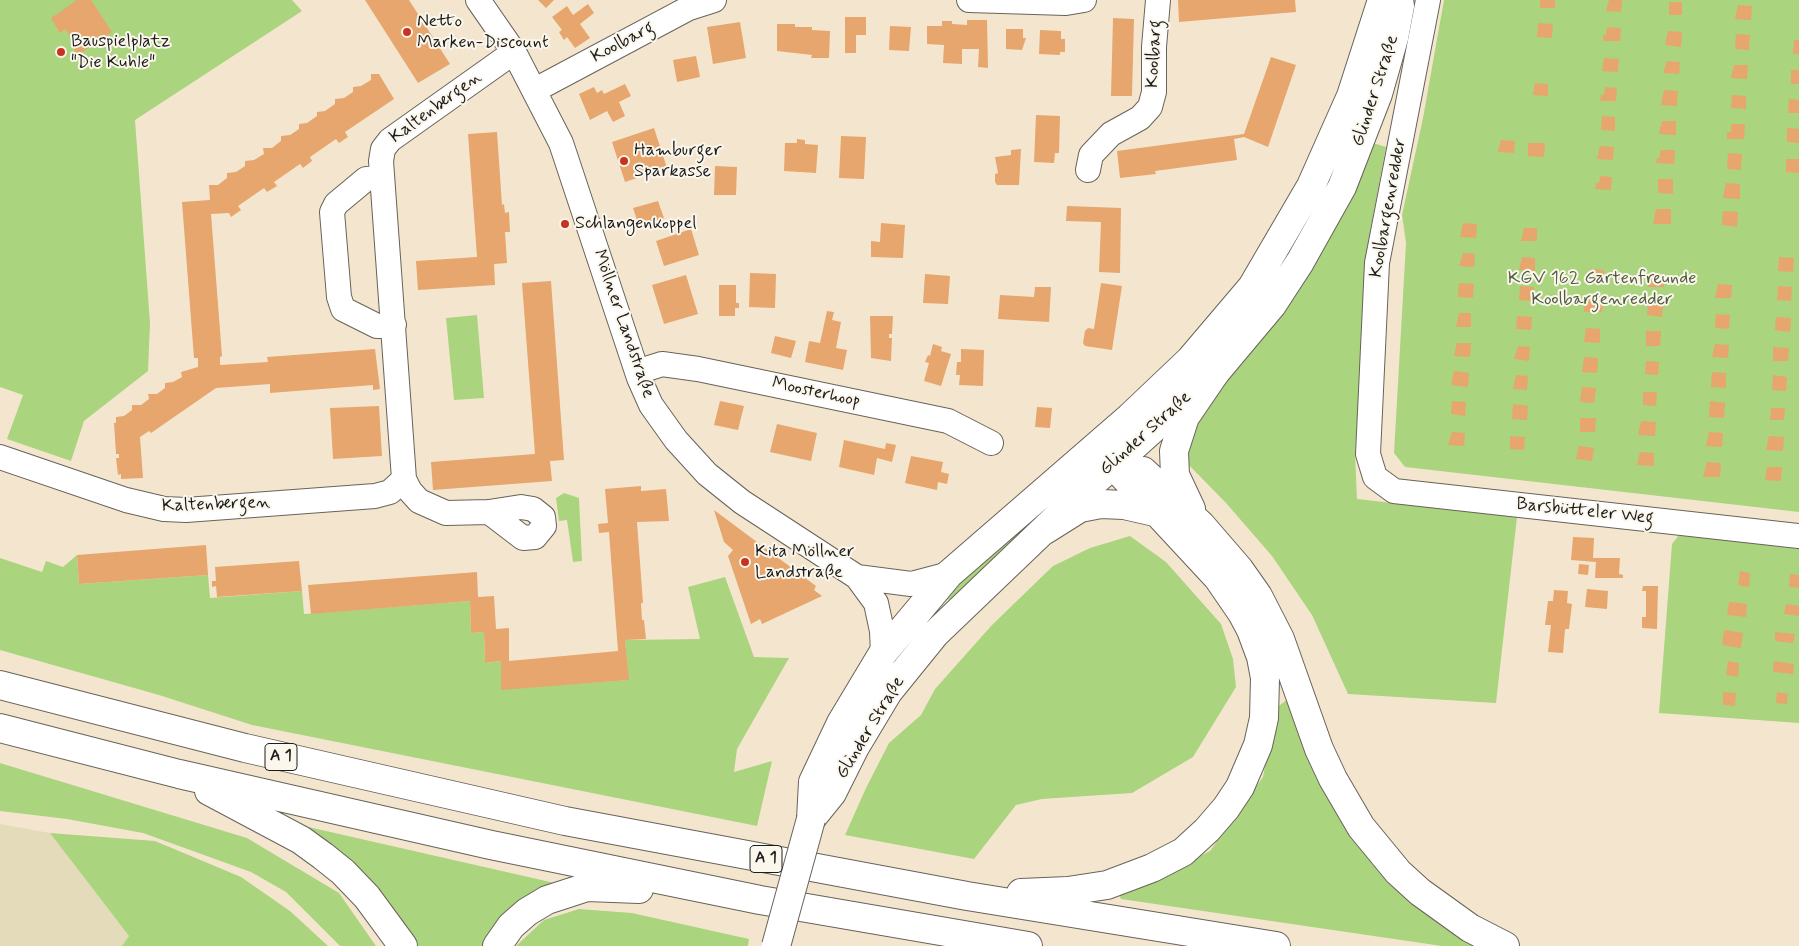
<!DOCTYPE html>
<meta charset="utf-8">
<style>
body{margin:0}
canvas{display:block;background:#f4e6ce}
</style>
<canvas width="1799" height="946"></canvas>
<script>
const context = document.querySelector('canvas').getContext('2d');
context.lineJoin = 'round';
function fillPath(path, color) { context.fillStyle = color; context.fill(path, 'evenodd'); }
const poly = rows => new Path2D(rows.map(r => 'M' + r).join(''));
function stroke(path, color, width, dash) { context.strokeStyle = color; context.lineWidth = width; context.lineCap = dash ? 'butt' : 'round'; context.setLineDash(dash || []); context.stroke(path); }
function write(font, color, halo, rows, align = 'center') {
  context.font = font + ' Mynerve,sans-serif'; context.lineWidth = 4; context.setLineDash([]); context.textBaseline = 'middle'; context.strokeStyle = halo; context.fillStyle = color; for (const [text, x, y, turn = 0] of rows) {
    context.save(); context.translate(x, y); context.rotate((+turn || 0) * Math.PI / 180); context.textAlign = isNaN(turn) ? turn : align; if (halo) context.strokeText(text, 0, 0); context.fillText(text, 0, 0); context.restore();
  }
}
fillPath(poly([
 [0,824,50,833,129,936,122,946,0,946]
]), '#e3dbba');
fillPath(poly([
 [0,0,292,0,302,11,135,120,150,323,148,371,84,421,71,461,7,439,23,395,0,387],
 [1444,0,1799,0,1799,512,1405,467,1394,453,1406,243,1402,215,1423,118],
 [1373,143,1386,147,1368,243,1355,454,1357,499,1517,517,1496,703,1348,694,1312,615,1272,556,1226,503,1184,460,1189,435],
 [477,315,484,398,454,400,446,318],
 [1094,464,964,593,940,603,944,594],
 [564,493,579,498,582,561,573,562,567,520,559,521,556,498],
 [1679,535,1799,549,1799,723,1659,713,1672,544],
 [1130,536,1166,562,1221,624,1233,659,1236,687,1193,757,1132,793,1042,799,1016,805,974,859,845,835,866,788,889,743,921,715,935,689,992,625,1053,566,1090,548],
 [77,555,79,584,208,575,210,598,302,591,304,614,470,601,471,633,484,632,485,663,501,661,502,689,628,680,625,640,700,639,688,587,725,577,754,657,789,658,737,749,734,772,727,774,772,761,757,826,252,725,159,695,0,650,0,558,42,572,46,561,63,567],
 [1292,696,1330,795,1373,865,1477,946,1442,946,1121,899,1117,891,1161,875,1210,851,1263,777,1276,708],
 [0,763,247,838,339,893,376,946,340,946,286,892,251,872,143,833,67,819,0,811],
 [304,826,559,884,487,946,414,946],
 [50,833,155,841,241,877,290,911,328,946,122,946,129,936],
 [579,909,632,913,749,939,748,946,516,946,544,920]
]), '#abd47f');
fillPath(poly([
 [77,0,91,0,112,32,78,55,71,45,75,42,65,29,60,33,51,18],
 [365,0,409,0,450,64,418,83],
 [538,0,554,0,546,8],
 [1178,0,1295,0,1296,12,1179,22],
 [1540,0,1555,0,1555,8,1540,8],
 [1609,0,1622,0,1621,12,1606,11],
 [1669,2,1682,2,1682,15,1669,15],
 [588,4,594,13,580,24,590,38,575,48,567,37,564,40,559,32,562,30,552,17,567,6,573,15],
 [1738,5,1752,6,1751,20,1735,19],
 [845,17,866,17,866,35,856,35,856,53,845,53],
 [1113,18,1134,19,1132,96,1111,96],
 [967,20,987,20,988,68,978,67,979,49,962,49,962,64,943,63,944,45,927,44,927,26,942,26,942,21,952,21,952,24,967,25],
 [740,22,746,58,713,64,707,27],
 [1538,23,1553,24,1552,38,1537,37],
 [777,24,795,24,795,27,812,27,812,30,830,31,829,58,811,58,812,55,777,51],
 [890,26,911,27,909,51,889,50],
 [1607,27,1621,28,1620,41,1603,41,1603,35,1606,35],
 [1006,29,1023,29,1023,38,1026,38,1022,50,1006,49],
 [1040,30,1061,31,1061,39,1065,39,1065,52,1060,52,1060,55,1039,54],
 [1668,31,1682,32,1681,47,1665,45],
 [1736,34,1750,35,1749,50,1735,49],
 [1794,40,1799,40,1799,54,1793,54],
 [696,56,700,77,677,82,673,60],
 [1271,57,1296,65,1268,147,1244,137,1234,139,1237,160,1155,171,1156,174,1120,178,1117,151,1244,134],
 [1604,58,1619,59,1618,72,1602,71],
 [1667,61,1680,62,1679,74,1663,73],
 [1734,65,1748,65,1747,79,1731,78],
 [1791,70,1799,70,1799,84,1791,84],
 [371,74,379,74,394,99,345,132,348,137,339,143,336,139,310,157,312,161,303,168,300,164,274,182,277,186,267,192,264,188,238,206,241,210,231,217,229,213,211,214,222,356,220,357,220,365,268,362,267,357,375,349,380,389,373,390,373,385,270,393,270,384,216,388,151,433,149,431,140,437,143,478,121,479,121,474,118,475,116,458,119,458,119,454,116,454,114,423,116,423,116,417,124,416,132,410,132,405,141,405,149,399,148,394,157,394,165,388,165,383,173,382,182,377,181,372,198,367,198,358,194,358,182,202,210,200,209,185,218,185,227,178,227,173,236,172,245,166,245,161,254,160,264,154,263,148,272,148,281,141,281,136,290,135,299,129,299,124,307,123,317,116,317,112,325,111,335,104,335,99,344,98,353,92,353,87,361,86,371,80],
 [1535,83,1548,84,1548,96,1533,95],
 [625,84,631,96,619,102,625,116,613,122,607,111,590,120,579,94,594,87,597,93,602,90,604,94],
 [1605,87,1617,88,1616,101,1600,101,1601,95,1604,95],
 [1664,90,1678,91,1677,106,1661,105],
 [1732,95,1746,96,1746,109,1731,108],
 [1789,99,1799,100,1799,113,1788,113],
 [1036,115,1060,116,1059,153,1055,153,1054,163,1034,162],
 [1602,116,1615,117,1615,131,1601,130],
 [1662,121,1676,121,1676,135,1659,134],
 [1731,124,1745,124,1744,139,1727,139,1727,132,1731,132],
 [654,128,667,168,625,182,612,142],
 [1787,128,1799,129,1799,143,1787,142],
 [497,132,502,205,504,204,505,213,509,212,510,232,505,232,507,263,494,264,495,285,418,290,416,261,477,257,468,134],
 [841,136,866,137,864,179,839,178],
 [797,139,805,140,805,144,818,145,816,173,784,171,785,143,797,143],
 [1501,140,1515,141,1514,153,1498,152],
 [1528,143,1545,143,1544,157,1528,156],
 [1600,146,1614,147,1613,160,1597,159],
 [1021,149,1019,185,997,185,995,182,995,174,998,173,995,157,1011,155,1011,150],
 [1660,150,1675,150,1674,164,1656,163,1657,158,1660,158],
 [1728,153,1742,154,1741,170,1727,169],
 [1786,159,1799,159,1799,173,1786,172],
 [715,166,737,167,736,195,714,195],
 [1600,176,1612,177,1611,190,1595,189,1596,183,1599,183],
 [1658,179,1673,179,1673,194,1658,193],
 [1726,183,1740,184,1740,199,1723,198],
 [658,201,664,218,639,226,633,208],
 [1067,206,1121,208,1120,273,1099,272,1101,222,1066,221],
 [1656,209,1671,209,1671,224,1653,224],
 [1723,211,1738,212,1737,227,1722,225],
 [881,223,905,225,903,258,871,257,871,241,880,242],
 [1463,223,1477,224,1476,238,1460,237],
 [1524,228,1537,228,1537,241,1521,241],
 [691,229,699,255,664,266,656,241],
 [1463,253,1475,254,1474,267,1459,266],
 [1522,257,1535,258,1535,271,1519,270],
 [1779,257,1794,258,1793,272,1778,271],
 [1590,269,1604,270,1604,283,1587,282],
 [750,273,776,274,775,308,749,307],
 [1651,273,1664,274,1664,287,1648,287],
 [925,274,950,276,948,304,923,303],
 [686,275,698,314,664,324,652,285],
 [551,281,564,460,550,461,552,481,433,490,431,462,535,454,522,283],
 [1101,283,1122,286,1112,350,1085,346,1083,343,1085,331,1088,328,1094,329],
 [1459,283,1474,284,1473,298,1458,297],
 [1718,284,1732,285,1731,298,1715,298],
 [719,285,736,285,736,303,739,303,739,308,735,308,735,316,719,316],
 [1520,286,1534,287,1533,301,1519,300],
 [1778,286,1792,287,1791,301,1777,300],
 [1035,287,1051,287,1049,322,998,319,1000,295,1034,297],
 [1585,300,1603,300,1602,312,1584,312],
 [1648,303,1663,305,1662,317,1647,315],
 [827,311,834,312,832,320,841,322,836,348,847,350,843,370,805,362,809,341,820,343],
 [1459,313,1471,313,1471,327,1456,327],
 [1716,314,1730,315,1729,329,1715,328],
 [870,316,893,316,892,334,889,334,889,338,892,338,891,361,871,358],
 [1517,316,1532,317,1531,330,1516,329],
 [1776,317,1791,318,1790,332,1775,330],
 [1586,328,1600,329,1600,343,1584,342],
 [1646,331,1661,331,1660,346,1646,346],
 [775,336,796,341,791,358,771,353],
 [1457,343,1471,343,1470,357,1454,356],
 [933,344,942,347,941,351,951,354,941,386,924,381,929,363,925,362,928,355,930,356],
 [1715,344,1729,345,1728,358,1712,357],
 [1518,346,1530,347,1529,361,1514,359],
 [1773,347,1789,348,1788,361,1773,361],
 [961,349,984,350,983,386,959,385,960,375,956,375,957,362,961,362],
 [1584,357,1598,358,1597,373,1582,372],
 [1646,361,1659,362,1658,375,1645,374],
 [1454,371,1469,373,1468,387,1451,385],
 [1712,372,1726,373,1726,388,1711,387],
 [1516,375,1528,376,1527,390,1513,389],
 [1773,375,1787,377,1786,391,1772,390],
 [1582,387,1596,388,1594,403,1580,402],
 [1643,392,1657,392,1656,406,1643,405],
 [720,401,744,406,738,430,714,425],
 [1452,401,1466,402,1465,416,1451,414],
 [1710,401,1725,403,1724,418,1709,417],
 [1513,404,1528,406,1527,420,1512,419],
 [379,406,382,456,333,459,330,408],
 [1037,407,1052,408,1050,428,1035,427],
 [1771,408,1785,408,1784,420,1770,420],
 [1580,418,1596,418,1595,432,1580,432],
 [1641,421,1656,422,1655,436,1638,435],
 [777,424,817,433,811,461,770,452],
 [1452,432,1465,433,1464,446,1448,445],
 [1709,432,1723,433,1722,447,1706,446],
 [1510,436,1525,437,1524,450,1510,449],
 [1769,436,1784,437,1783,451,1766,450],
 [844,440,885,449,886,443,896,445,892,462,877,458,874,475,839,467],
 [1579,446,1594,448,1592,461,1576,459],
 [1640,452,1654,453,1654,466,1637,465],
 [911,456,943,462,941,472,949,474,947,484,938,482,937,490,905,483],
 [1707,462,1721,463,1720,477,1703,477],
 [1767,467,1782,467,1781,481,1765,480],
 [641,486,641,491,666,489,669,521,637,522,643,603,641,603,642,620,644,620,646,639,625,640,629,680,501,690,501,661,485,663,484,632,471,633,470,601,311,614,308,585,477,572,478,597,494,596,496,629,509,628,509,661,618,651,609,532,599,533,598,524,608,523,605,489],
 [714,510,816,586,814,590,822,596,762,624,760,619,751,624,728,556,733,550,724,542],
 [1573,537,1594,538,1593,558,1620,558,1619,574,1623,575,1623,578,1595,578,1596,562,1571,560],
 [206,545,208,575,79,584,77,555],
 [299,561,302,591,217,597,216,586,212,587,212,581,216,581,215,567],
 [1579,564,1589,565,1588,575,1578,574],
 [1740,571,1750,573,1749,587,1738,585],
 [1790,574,1799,575,1799,588,1789,587],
 [1643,586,1658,586,1657,629,1642,628,1642,617,1646,617,1646,591,1642,591],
 [1587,589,1608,591,1607,609,1585,607],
 [1554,590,1568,591,1567,603,1572,604,1569,629,1565,629,1563,653,1548,652,1551,625,1545,625,1548,601,1553,601],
 [1729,602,1747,604,1746,617,1727,615],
 [1786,604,1799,606,1799,616,1784,614],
 [1724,630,1743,633,1741,648,1722,645],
 [1775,632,1795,634,1793,643,1775,641],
 [1728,661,1739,663,1738,677,1726,675],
 [1774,661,1794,664,1793,674,1773,672],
 [1723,692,1736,693,1735,706,1723,705],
 [1777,692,1788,694,1787,704,1776,703]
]), '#e6a66d');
const minor = poly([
 [478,0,514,52,561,143,639,378,651,405,676,440,707,474,742,502,857,577,876,603,882,631,883,653],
 [969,0,1066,3,1084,0],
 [1428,0,1377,263,1368,454,1375,477,1394,491,1799,536],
 [535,90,689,8,714,0],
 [1088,170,1091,155,1111,134,1140,118,1150,107,1154,92,1154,47,1158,0],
 [382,178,366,179,336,204,332,212,339,297,343,309,377,326,394,325],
 [637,372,662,364,698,369,948,421,991,443],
 [0,457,126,500,164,509,186,510,375,496,390,492,404,479],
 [489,512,523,538,535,537,544,526,543,517,533,509,521,507,489,512,446,513,419,501,410,491,404,479,381,161,383,149,390,140,514,52],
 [857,577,911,584,949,574]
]);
const major = poly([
 [811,819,832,793,855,747,888,692,935,634,1097,479,1215,373,1272,305,1300,262,1342,187,1378,94,1394,38,1400,6,1399,0],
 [811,819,813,782,841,723,883,653,949,574,1130,417,1190,360,1252,287,1311,186,1351,96,1382,0]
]);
const highway = poly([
 [1143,471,1201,525,1239,569,1258,596,1280,639,1319,749,1333,779,1361,827,1398,872,1420,892,1470,928,1505,946],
 [1191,509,1175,475,1174,451,1185,417,1215,373],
 [1045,530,1080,508,1101,504,1124,505,1159,513],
 [0,685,245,748,565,821,967,896,1276,946],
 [0,728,179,774,491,845,760,900,1028,946],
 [209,791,301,840,323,856,343,872,367,897,403,946],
 [1021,893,1068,891,1107,885,1152,868,1183,852,1207,830,1226,808,1240,787,1258,745,1264,718,1265,678,1261,657,1251,630,1242,613,1218,578,1113,465,1104,440],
 [497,946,511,926,527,912,547,900,587,887,639,889]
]);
stroke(minor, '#68635a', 26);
stroke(major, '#68635a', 30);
stroke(highway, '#68635a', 30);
stroke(minor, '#fff', 24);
stroke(major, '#fff', 28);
stroke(highway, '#fff', 28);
const majorBridge = poly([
 [776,946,811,819]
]);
stroke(majorBridge, '#68635a', 30, []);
stroke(majorBridge, '#fff', 28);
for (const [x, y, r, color] of [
 [407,32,5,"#c8321e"],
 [61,52,5,"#c8321e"],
 [624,161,5,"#c8321e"],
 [565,224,5,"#c8321e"],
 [745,562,5,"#c8321e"]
]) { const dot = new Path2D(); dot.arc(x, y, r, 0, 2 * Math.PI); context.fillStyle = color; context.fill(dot); stroke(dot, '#fbf7ec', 2); }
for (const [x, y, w] of [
 [281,757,32],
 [766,859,32]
]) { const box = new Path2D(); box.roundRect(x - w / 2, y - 13.5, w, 27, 4); context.fillStyle = '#fbf7ec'; context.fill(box); stroke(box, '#1c1c1c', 1); }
write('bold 16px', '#1c1c1c', null, [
 ["A 1",281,757],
 ["A 1",766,859]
]);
write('18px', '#1c1c1c', '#fbf7ec', [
 ["Netto",417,22],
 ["Marken-Discount",417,43],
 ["Bauspielplatz",71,42],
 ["\"Die Kuhle\"",71,63],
 ["Hamburger",634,151],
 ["Sparkasse",634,172],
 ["Schlangenkoppel",575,224],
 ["Kita Möllner",755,552],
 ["Landstraße",755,573]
], 'left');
write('18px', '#1c1c1c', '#fbf7ec', [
 ["Koolbarg",623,43,-28],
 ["Koolbarg",1155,54,-87],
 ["Glinder Straße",1376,91,-72],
 ["Kaltenbergen",436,108,-36],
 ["Koolbargenredder",1389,208,-80],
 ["Möllner Landstraße",623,324,71],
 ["Moosterhoop",816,393,12],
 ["Glinder Straße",1146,434,-42],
 ["Kaltenbergen",216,505,-2],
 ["Barsbütteler Weg",1585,512,6],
 ["Glinder Straße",871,728,-59]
]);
write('18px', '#4e5c3f', '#fbf7ec', [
 ["KGV 162 Gartenfreunde",1602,279],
 ["Koolbargenredder",1602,300]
]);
</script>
